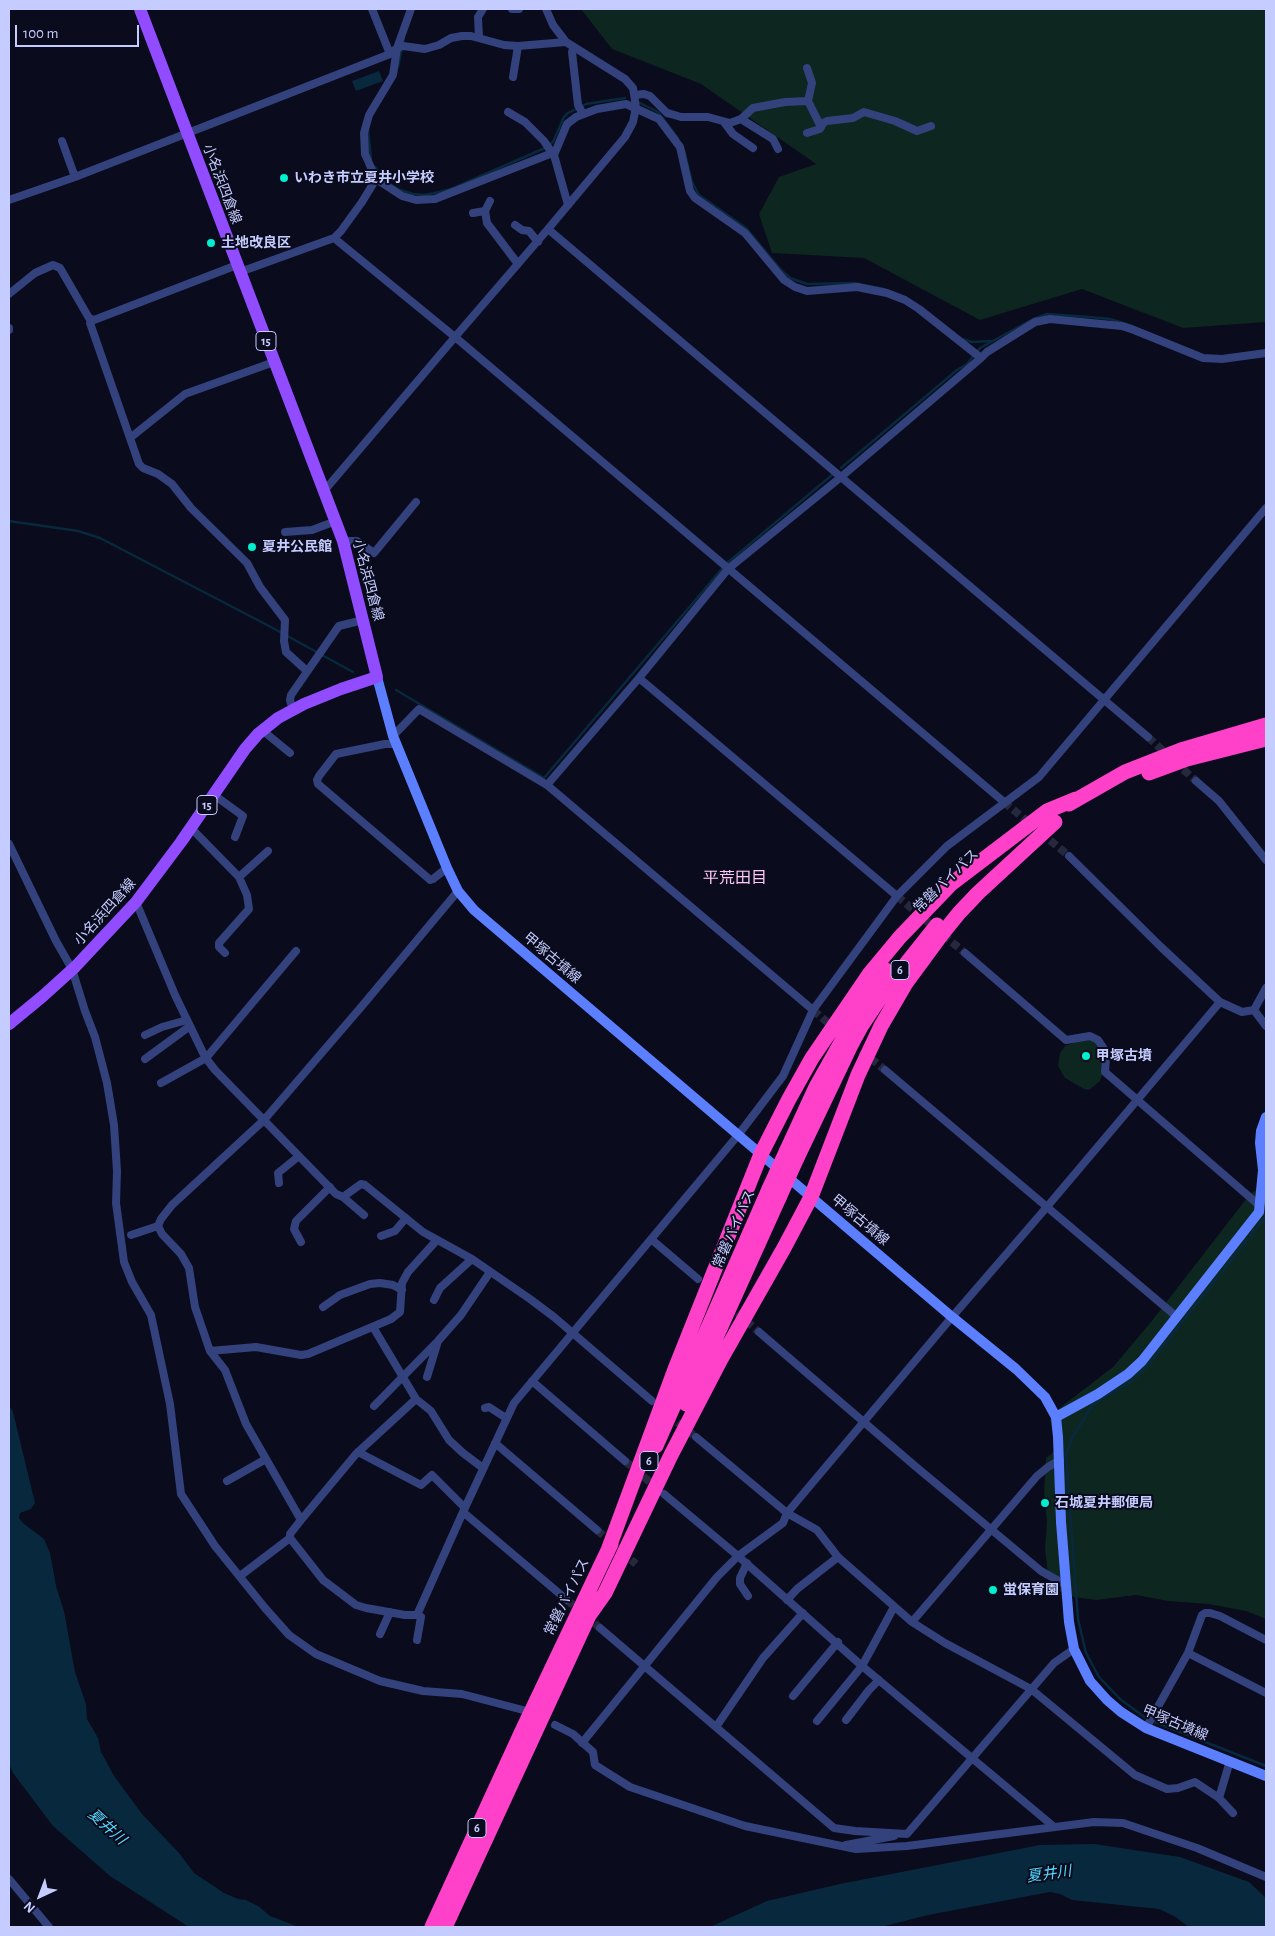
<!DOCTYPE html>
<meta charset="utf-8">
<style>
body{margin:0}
#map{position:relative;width:1275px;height:1936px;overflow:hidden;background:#0a0b1c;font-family:"Alegreya Sans",sans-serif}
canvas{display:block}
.frame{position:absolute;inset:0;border:10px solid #c5ccff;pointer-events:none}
.north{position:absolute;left:15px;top:1871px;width:50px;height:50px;-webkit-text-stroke:4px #0a0b1c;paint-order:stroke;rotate:223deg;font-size:14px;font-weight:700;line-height:20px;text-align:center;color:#c5ccff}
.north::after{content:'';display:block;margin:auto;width:18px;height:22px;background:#c5ccff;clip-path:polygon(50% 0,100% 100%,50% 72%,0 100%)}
.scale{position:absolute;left:15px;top:25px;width:124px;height:22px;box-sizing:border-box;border:2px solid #c5ccff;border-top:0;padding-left:6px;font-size:15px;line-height:18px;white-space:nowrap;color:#c5ccff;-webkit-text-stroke:4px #0a0b1c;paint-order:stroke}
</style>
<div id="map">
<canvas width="1275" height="1936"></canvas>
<div class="frame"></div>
<div class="north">N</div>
<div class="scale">100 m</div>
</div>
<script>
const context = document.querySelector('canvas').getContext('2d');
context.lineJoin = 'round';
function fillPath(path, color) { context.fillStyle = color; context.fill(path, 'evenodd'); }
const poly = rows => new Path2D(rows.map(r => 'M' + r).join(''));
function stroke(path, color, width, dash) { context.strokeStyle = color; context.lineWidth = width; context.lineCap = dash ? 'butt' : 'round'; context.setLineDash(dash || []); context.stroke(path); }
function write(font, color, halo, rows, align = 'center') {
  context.font = font + ' "Alegreya Sans","Noto Sans JP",sans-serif'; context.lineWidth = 4; context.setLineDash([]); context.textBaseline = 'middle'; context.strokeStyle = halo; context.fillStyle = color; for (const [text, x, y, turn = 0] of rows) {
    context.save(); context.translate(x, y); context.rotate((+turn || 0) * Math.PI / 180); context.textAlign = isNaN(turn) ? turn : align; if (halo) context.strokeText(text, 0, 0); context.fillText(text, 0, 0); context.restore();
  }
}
fillPath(poly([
 [581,9,1266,9,1266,322,1183,328,1082,289,980,320,864,258,772,253,759,214,779,177,816,164,701,84,612,49],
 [1084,1039,1095,1040,1102,1053,1102,1076,1100,1081,1089,1090,1084,1089,1065,1078,1058,1066,1060,1053,1065,1046],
 [1266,1183,1266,1619,1246,1611,1208,1604,1168,1601,1136,1595,1096,1600,1074,1597,1054,1589,1048,1575,1045,1549,1047,1522,1044,1493,1046,1458,1056,1450,1050,1419,1061,1407,1113,1367,1151,1322,1250,1194]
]), '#0d261f');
fillPath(poly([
 [379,71,383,81,356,91,352,81],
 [9,1405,13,1412,35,1503,31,1509,20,1513,19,1518,23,1523,44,1539,50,1553,56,1586,64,1611,75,1672,86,1704,87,1719,98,1738,101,1752,114,1776,142,1814,179,1853,194,1873,224,1893,238,1899,246,1900,258,1906,270,1916,299,1927,189,1927,110,1876,53,1826,13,1773,9,1764],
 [1094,1844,1180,1857,1249,1882,1266,1898,1266,1927,1189,1927,1174,1916,1159,1909,1072,1900,1060,1894,1050,1892,928,1915,881,1927,710,1927,767,1901,840,1884,1040,1845]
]), '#08293d');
stroke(poly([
 [398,67,404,38],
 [640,103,658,112,678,138],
 [368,130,371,159],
 [684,150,692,182,699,195,746,228,781,270,790,278,807,284,854,283,884,289],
 [374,166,390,184,400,190,413,194,424,195,435,193,451,189,545,148,553,142,564,117,568,113,586,104,625,98],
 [962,339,972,342,991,341],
 [841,468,957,370,967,364,980,348,1033,319,1047,314,1089,317,1110,319,1133,326],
 [9,521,78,531,100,538,271,627,353,672],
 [396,690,544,778,726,564,832,475],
 [1266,1216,1150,1363,1130,1383,1102,1398,1092,1406,1072,1438,1066,1454,1078,1619,1086,1653,1099,1677,1120,1699,1147,1719,1266,1766]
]), '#08293d', 2.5);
stroke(poly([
 [1148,737,1196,781],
 [1004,802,1069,856],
 [897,896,965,953],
 [813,1010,835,1029],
 [852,1043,885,1070],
 [728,1305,759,1332],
 [668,1415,696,1437],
 [625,1461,657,1488],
 [597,1530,612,1543],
 [622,1552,636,1564],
 [567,1600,600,1628]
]), '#26283e', 8, [8, 4]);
stroke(poly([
 [372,9,390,54],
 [411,9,397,48,393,75,369,115,364,133,365,154,376,179,402,196,416,200,435,199,555,152],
 [512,9,519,9],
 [546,9,553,25,566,42,625,79,633,88,636,107,633,122,625,137,548,229,1148,737],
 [479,38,478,17,483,9],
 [574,47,572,52,578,105,583,114],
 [807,68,812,83,808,101],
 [513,77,518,46],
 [635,95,644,94,650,96,667,113,671,114,681,117,708,117,730,123,741,119,753,108,785,102,808,101,821,127],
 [508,112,525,122,544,141,552,153],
 [741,119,773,139,778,149],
 [724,122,733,134,753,148],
 [807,133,820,129,823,123,827,121,853,118,864,112,895,121,917,131,931,126],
 [62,141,75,177],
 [9,200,75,177,344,72,390,54,397,48,403,46,425,49,439,45,451,38,462,36,471,36,504,45,518,46,566,42],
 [490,201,485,211,487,223,518,264],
 [568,205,554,155,567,124,576,117,597,109,626,104,659,119,680,147,690,191,695,198,745,233,784,280,795,287,807,291,857,287,887,293,905,300,919,309,981,358,987,352,1035,322,1050,319,1122,326,1134,330,1203,358,1222,359,1266,353],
 [473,213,485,211],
 [515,225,522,230,529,231,538,242],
 [334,238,455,337,548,229],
 [240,272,334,238,341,231,362,202,376,179],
 [9,294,35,273,53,265,60,268,89,318,94,320,237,265],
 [91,319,90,323,139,464,143,468,158,474,172,484,191,508,247,563,260,587,285,620,284,641,286,652,307,671],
 [9,328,9,330],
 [130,438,185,394,274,362],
 [324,491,455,337,1004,802],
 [285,532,312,530,336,521],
 [343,541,357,541,374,553,416,502],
 [639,678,897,896],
 [293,710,290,700,291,695,336,630,339,626,363,620],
 [262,730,290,753],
 [393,736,419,709,547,785,813,1010],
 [396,744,385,744,336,754,319,776,317,780,318,784,428,878,430,880,433,879,447,868],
 [1196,781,1219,801,1266,860],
 [547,785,639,678,728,569,841,477,981,358],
 [214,795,243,816,235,837],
 [191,828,239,877,247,895,249,909,219,943,219,947,225,953],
 [9,844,56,941,72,969,85,1011,95,1037,107,1083,114,1125,117,1171,116,1203,124,1262,132,1282,151,1315,170,1404,181,1494,215,1546,265,1608,289,1635,316,1654,380,1681,423,1691,462,1694,523,1710],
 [1069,856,1161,947,1220,1002,1242,1012,1254,1010,1266,1026],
 [239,877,268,851],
 [458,891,362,1006,264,1120,172,1205,161,1219,158,1226,162,1234,181,1254,189,1268,195,1307,210,1351,225,1370,246,1424,301,1520,290,1534,290,1538,323,1580,356,1605,366,1608,405,1615,417,1615,463,1512],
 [136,902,175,995,205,1057,215,1070,336,1194,343,1197,361,1184,365,1185,423,1232,472,1259,530,1299,554,1317,652,1401],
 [965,953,1066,1040,1090,1036,1098,1040,1104,1049,1106,1059,1105,1072,1260,1206],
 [1254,1010,1266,988],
 [145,1035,162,1027,187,1020],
 [145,1059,190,1026],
 [885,1070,1177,1317],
 [161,1083,206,1058,296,951],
 [279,1183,278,1173,299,1156],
 [343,1197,364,1215],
 [131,1235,158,1226],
 [381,1236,395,1231,406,1218],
 [651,1239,698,1279],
 [301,1242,294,1229,296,1221,330,1187],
 [434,1300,440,1288,472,1259],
 [323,1307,340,1295,370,1284,380,1283,393,1285,402,1290],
 [373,1327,416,1399],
 [759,1332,915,1466,1041,1571,1066,1585],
 [210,1351,256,1347,301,1355,308,1354,391,1319,400,1312,402,1283,408,1272,436,1241],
 [427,1377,438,1341,461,1315,490,1272],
 [532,1381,625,1461],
 [374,1406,436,1343],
 [485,1408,489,1407,506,1418],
 [696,1437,787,1513,952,1317,1046,1208,1220,1002],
 [495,1443,597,1530],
 [358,1452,421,1485,432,1475,465,1508],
 [227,1481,266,1459],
 [664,1494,738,1556,862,1666,894,1607],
 [301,1520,356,1454,416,1399,431,1411,449,1440,463,1453,483,1468],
 [747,1563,740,1578,740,1584,748,1596],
 [240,1576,290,1538],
 [567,1600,463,1512,514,1403,739,1134,783,1076,813,1010,897,896,947,846,1039,777,1266,508],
 [787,1600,797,1589,838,1557],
 [912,1622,1037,1476,1048,1467,1060,1460],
 [600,1628,834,1828,855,1831,907,1834,1054,1663,1074,1649],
 [380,1634,390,1612],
 [417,1640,421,1617],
 [1188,1653,1266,1693],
 [793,1696,838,1642],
 [846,1720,869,1690,879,1680],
 [817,1721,862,1666,1053,1826],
 [555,1725,573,1734,593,1752,595,1765,630,1787,745,1826,856,1849,907,1846,1094,1822,1123,1823,1197,1848,1266,1877],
 [716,1727,763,1658,803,1613],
 [1146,1728,1188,1653,1202,1615,1205,1613,1210,1613,1220,1616,1266,1640],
 [582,1743,717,1577,738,1556,783,1523,787,1513,817,1530,838,1557,912,1622,945,1643,1031,1689,1135,1775,1167,1789,1178,1788,1195,1782,1219,1798,1233,1813],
 [1219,1798,1230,1761],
 [846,1845,894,1836],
 [9,1879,49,1927]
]), '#33417d', 8);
stroke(poly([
 [377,677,393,736,447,868,458,891,474,910,952,1317,1016,1369,1045,1397,1056,1417,1058,1437,1061,1522,1069,1622,1074,1649,1090,1681,1107,1700,1121,1712,1146,1728,1266,1776],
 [1056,1417,1098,1394,1128,1374,1142,1361,1259,1212,1263,1170,1260,1143,1261,1131,1266,1117]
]), '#5c7fff', 10);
stroke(poly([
 [9,1024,43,996,75,967,136,902,181,842,245,749,258,734,278,718,304,704,341,689,377,677,343,541,140,9]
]), '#914cff', 12);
stroke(poly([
 [1149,773,1187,759,1266,739],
 [1069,804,1125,772,1181,750,1266,725],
 [787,1150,816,1087,843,1039,877,982,886,970],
 [797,1158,851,1045,862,1025,886,989,937,925],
 [686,1404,779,1198],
 [656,1446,769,1189],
 [607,1553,675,1369,761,1154,789,1099,812,1058,870,973,900,937,951,884,1047,811,1076,799],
 [588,1617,605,1593,671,1455,721,1359,784,1248,811,1197,858,1075,881,1026,906,983,942,934,959,913,978,893,1055,822],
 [432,1927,523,1729,611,1544],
 [445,1927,592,1609]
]), '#ff40c9', 15);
stroke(poly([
 [769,1189,787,1150],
 [779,1198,797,1158]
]), '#ff40c9', 15);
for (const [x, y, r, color] of [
 [284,178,5,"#00f0cf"],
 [211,243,5,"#00f0cf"],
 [252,547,5,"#00f0cf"],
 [1086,1056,5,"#00f0cf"],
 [1045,1503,5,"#00f0cf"],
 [993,1590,5,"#00f0cf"]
]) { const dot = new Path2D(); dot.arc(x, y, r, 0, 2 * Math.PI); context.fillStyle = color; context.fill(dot); stroke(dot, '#0a0b1c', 2); }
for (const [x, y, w] of [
 [266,341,20],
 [207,805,20],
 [900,970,18],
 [649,1461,18],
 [477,1828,18]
]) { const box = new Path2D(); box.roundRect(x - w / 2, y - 9.5, w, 19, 4); context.fillStyle = '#0a0b1c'; context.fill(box); stroke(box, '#c5ccff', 1); }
write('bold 12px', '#c5ccff', null, [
 ["15",266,341],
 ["15",207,805],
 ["6",900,970],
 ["6",649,1461],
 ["6",477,1828]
]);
write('bold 14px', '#c5ccff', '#0a0b1c', [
 ["いわき市立夏井小学校",294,178],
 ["土地改良区",221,243],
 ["夏井公民館",262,547],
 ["甲塚古墳",1096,1056],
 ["石城夏井郵便局",1055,1503],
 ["蛍保育園",1003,1590]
], 'left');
write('14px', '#c5ccff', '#0a0b1c', [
 ["小名浜四倉線",222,184,69],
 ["小名浜四倉線",368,580,75],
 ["常磐バイパス",946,881,-44],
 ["小名浜四倉線",105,912,-48],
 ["甲塚古墳線",552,958,40],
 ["甲塚古墳線",860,1220,40],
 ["常磐バイパス",734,1229,-66],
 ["常磐バイパス",567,1597,-64],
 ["甲塚古墳線",1175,1723,23]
]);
write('italic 15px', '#53d8ff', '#0a0b1c', [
 ["夏井川",107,1827,42],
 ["夏井川",1049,1874,-8]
]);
write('16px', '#ffc7f8', '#0a0b1c', [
 ["平荒田目",735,878]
]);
</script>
